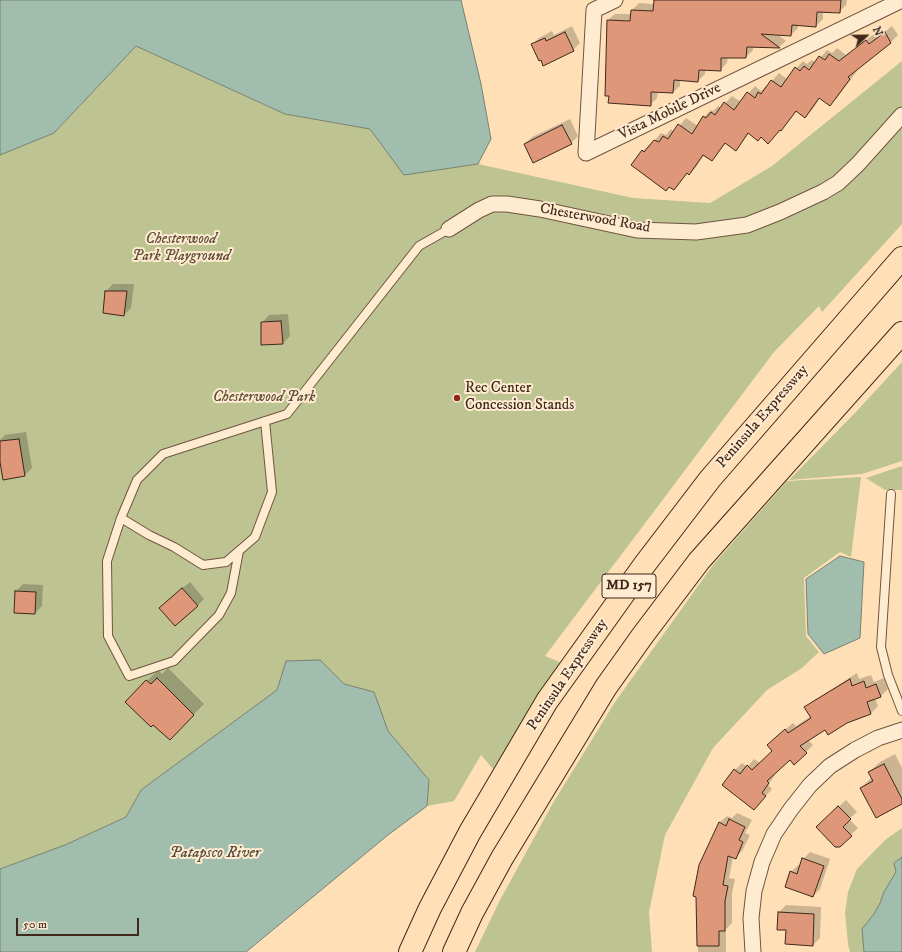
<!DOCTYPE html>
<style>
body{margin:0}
#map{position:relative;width:902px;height:952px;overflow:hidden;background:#ffe0b6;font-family:"IM FELL DW Pica",serif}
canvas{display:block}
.north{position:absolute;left:846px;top:16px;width:40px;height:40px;-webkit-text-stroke:3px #ffebd0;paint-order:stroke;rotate:68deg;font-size:11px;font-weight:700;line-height:16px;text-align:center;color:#3f271c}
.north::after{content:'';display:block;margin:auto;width:14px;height:18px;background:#3f271c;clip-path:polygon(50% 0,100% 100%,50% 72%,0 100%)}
.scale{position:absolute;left:16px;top:918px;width:123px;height:18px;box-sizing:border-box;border:2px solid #3f271c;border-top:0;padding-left:5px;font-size:12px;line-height:14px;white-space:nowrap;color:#3f271c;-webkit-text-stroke:3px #ffebd0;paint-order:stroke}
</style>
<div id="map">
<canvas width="902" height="952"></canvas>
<div class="north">N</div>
<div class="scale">50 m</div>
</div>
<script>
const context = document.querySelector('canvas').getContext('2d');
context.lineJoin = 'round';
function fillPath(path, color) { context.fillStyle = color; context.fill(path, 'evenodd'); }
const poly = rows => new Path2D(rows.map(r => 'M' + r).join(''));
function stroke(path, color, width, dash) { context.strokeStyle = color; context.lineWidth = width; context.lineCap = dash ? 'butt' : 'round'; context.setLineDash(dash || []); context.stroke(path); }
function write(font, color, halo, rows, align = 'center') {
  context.font = font + ' "IM FELL DW Pica",serif'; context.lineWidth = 4; context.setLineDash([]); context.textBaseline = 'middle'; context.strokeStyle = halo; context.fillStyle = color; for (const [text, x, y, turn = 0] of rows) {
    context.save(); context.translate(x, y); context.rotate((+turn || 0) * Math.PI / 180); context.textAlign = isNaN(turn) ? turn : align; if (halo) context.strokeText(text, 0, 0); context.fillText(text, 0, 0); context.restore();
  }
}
fillPath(poly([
 [136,46,285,114,370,129,404,174,478,164,633,198,710,203,772,166,902,61,902,224,822,312,819,306,774,352,545,656,560,662,493,769,481,755,454,801,427,806,429,780,388,731,374,692,344,684,320,660,141,790,126,817,65,845,0,869,0,155,54,133],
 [902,362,902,461,862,474,789,480,854,414],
 [902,466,902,490,885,490,866,478],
 [861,477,851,557,840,552,804,578,806,636,819,652,802,668,767,690,713,748,665,835,649,912,652,952,475,952,499,902,553,803,615,702,713,565,787,481],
 [902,828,902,952,850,952,848,944,845,913,848,892,857,869,885,840]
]), '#bdc391');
const water = poly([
 [0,0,461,0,481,84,491,139,478,164,404,175,370,129,285,114,136,46,54,133,0,155,0,0],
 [840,556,864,562,860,638,824,654,808,634,806,579,840,556],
 [320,660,344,684,374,692,388,731,429,780,427,806,388,835,246,952,0,952,0,869,65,845,126,817,141,790,277,690,286,661,320,660],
 [902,857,902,952,864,952,862,929,874,914,880,903,884,892,896,872,894,863,902,857]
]);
fillPath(water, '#a0bdae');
stroke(water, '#798174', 1);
fillPath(poly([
 [654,0,847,0,846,5,839,12,823,11,823,19,816,26,798,24,798,28,791,35,777,34,786,41,779,47,753,46,753,50,746,57,728,57,727,63,720,70,705,69,705,74,698,81,680,80,680,86,673,92,658,91,657,98,650,105,608,20,615,14,631,14,632,10,639,3,654,4],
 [572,26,580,43,573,50,532,45,539,38,552,31,554,35],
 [892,26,898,35,891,42,855,70,857,71,837,98,830,105,820,98,812,110,805,117,797,111,781,130,761,136,749,133,736,150,726,143,712,160,704,155,696,167,689,174,688,173,674,189,669,186,643,151,650,144,651,145,661,133,666,135,671,129,674,132,686,118,698,126,704,117,711,110,713,111,718,106,721,108,732,96,741,102,755,86,761,91,766,86,767,87,779,73,787,79,803,61,807,64,812,60,816,63,827,50,832,53,837,48,846,55,874,34,877,38],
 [570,119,578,136,571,143,525,144,532,137],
 [113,284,134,284,131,308,124,315,106,291],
 [288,314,290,336,283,343,262,323,269,315],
 [26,432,32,468,25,475,4,479,0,455,0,440,5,435],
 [190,582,204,599,197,606,167,601],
 [23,584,43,585,42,606,35,613,16,591],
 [168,668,204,704,180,728,147,681,158,670,162,674],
 [857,673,859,679,871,675,874,682,884,678,888,689,881,696,875,698,878,706,871,713,826,729,808,740,813,745,806,752,790,759,774,774,775,775,768,785,772,789,754,809,735,770,742,763,747,767,754,759,760,763,773,751,775,738,793,723,796,726,811,716,806,708,813,701],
 [895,754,902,768,902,803,861,788,872,777,869,772,880,762],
 [846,800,857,812,849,819,858,828,837,848,817,827],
 [737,813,752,820,745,833,750,835,742,851,735,858,733,857,729,878,735,879,732,893,732,923,726,929,726,952,698,952,697,896,719,823,727,816,732,818],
 [810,852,830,859,820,889,813,896,791,872,798,865,800,866,803,859],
 [786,905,821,907,820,938,813,945,787,929,779,912]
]), '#0003');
const building = poly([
 [654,0,841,0,840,13,817,12,816,27,792,25,791,36,761,34,780,48,747,47,746,58,721,58,721,71,699,70,698,82,674,80,673,93,651,92,651,106,608,103,609,96,605,96,607,20,630,21,631,10,653,11,654,0],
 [565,32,574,51,543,66,541,60,539,61,531,44,545,38,546,41,565,32],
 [885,32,891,43,848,77,850,79,830,106,819,98,805,118,796,111,781,131,780,130,768,144,761,137,758,141,748,133,736,151,725,143,712,161,703,155,689,175,687,173,674,190,669,187,666,191,631,165,642,150,644,152,654,140,659,142,663,136,668,139,678,124,692,134,703,116,706,118,711,112,715,115,724,102,734,110,747,92,755,98,758,92,761,94,771,80,781,87,795,67,800,71,804,66,809,70,819,56,825,60,829,54,839,61,866,40,869,44,885,32],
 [562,125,572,144,533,163,524,144,562,125],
 [105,291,127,291,124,316,103,313,105,291],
 [281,321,283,344,261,345,261,322,281,321],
 [19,439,25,476,3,480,0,462,0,441,19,439],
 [182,588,198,606,175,626,159,608,182,588],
 [15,591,36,592,35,614,14,613,15,591],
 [157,678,194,715,170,740,153,725,151,727,125,702,146,680,151,684,157,678],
 [850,679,852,686,864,681,866,688,876,684,881,697,867,702,871,714,847,723,828,735,825,730,800,746,807,753,794,765,790,760,767,781,769,783,762,793,766,796,754,810,722,785,734,769,740,774,747,765,752,770,772,751,767,745,785,729,788,733,811,718,804,707,850,679],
 [884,764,902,799,902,804,876,818,860,788,873,781,868,772,884,764],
 [838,806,851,819,843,827,852,836,840,847,835,847,816,827,838,806],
 [729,819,745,827,739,840,743,842,736,859,728,856,723,885,728,886,725,901,725,931,719,931,719,946,697,946,696,897,693,896,699,865,719,822,726,826,729,819],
 [802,858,824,866,813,897,785,887,790,871,797,874,802,858],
 [778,912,814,914,813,946,785,944,786,930,777,930,778,912]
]);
fillPath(building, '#df9779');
stroke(building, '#3f271c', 1);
const service = poly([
 [265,421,272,492,255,537,226,562,203,565,174,547,149,535,121,518,137,480,163,454,287,414,419,246,449,229],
 [891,494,881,647,888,675,902,711],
 [121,518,107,561,108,636,129,676,174,661,219,615,231,593,239,551]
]);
const minor = poly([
 [615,0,594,10,586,153,902,0],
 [449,229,479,210,492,204,507,204,540,209,637,230,696,232,747,225,780,212,823,192,838,183,858,164,902,115],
 [753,952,751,918,754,891,762,862,774,834,791,809,810,785,830,766,855,750,878,738,902,730]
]);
const primary = poly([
 [410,952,430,908,470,832,547,701,645,564,710,479,902,258],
 [454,952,472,913,502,858,606,687,643,635,699,561,902,333]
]);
stroke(service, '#6f5542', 10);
stroke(minor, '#6f5542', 17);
stroke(primary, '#3f271c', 24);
stroke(service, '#ffebd0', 8);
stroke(minor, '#ffebd0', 15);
stroke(primary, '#ffe0b6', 22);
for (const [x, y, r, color] of [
 [457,398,4,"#8f2418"]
]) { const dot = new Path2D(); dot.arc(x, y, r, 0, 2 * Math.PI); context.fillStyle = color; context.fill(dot); stroke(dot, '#ffebd0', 1.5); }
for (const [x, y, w] of [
 [629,586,54]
]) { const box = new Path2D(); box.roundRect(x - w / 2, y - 12, w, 24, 3); context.fillStyle = '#ffebd0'; context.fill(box); stroke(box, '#3f271c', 1); }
write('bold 14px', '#3f271c', null, [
 ["MD 157",629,586]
]);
write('15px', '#3f271c', '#ffebd0', [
 ["Vista Mobile Drive",670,112,-26],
 ["Chesterwood Road",595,219,10],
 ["Peninsula Expressway",763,417,-49],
 ["Peninsula Expressway",568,675,-56]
]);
write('italic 15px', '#5e4e39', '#ffebd0', [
 ["Chesterwood",181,240],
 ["Park Playground",181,257],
 ["Chesterwood Park",264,398]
]);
write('15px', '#3f271c', '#ffebd0', [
 ["Rec Center",465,389],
 ["Concession Stands",465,406]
], 'left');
write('italic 16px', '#574c40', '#ffebd0', [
 ["Patapsco River",215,854]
]);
</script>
